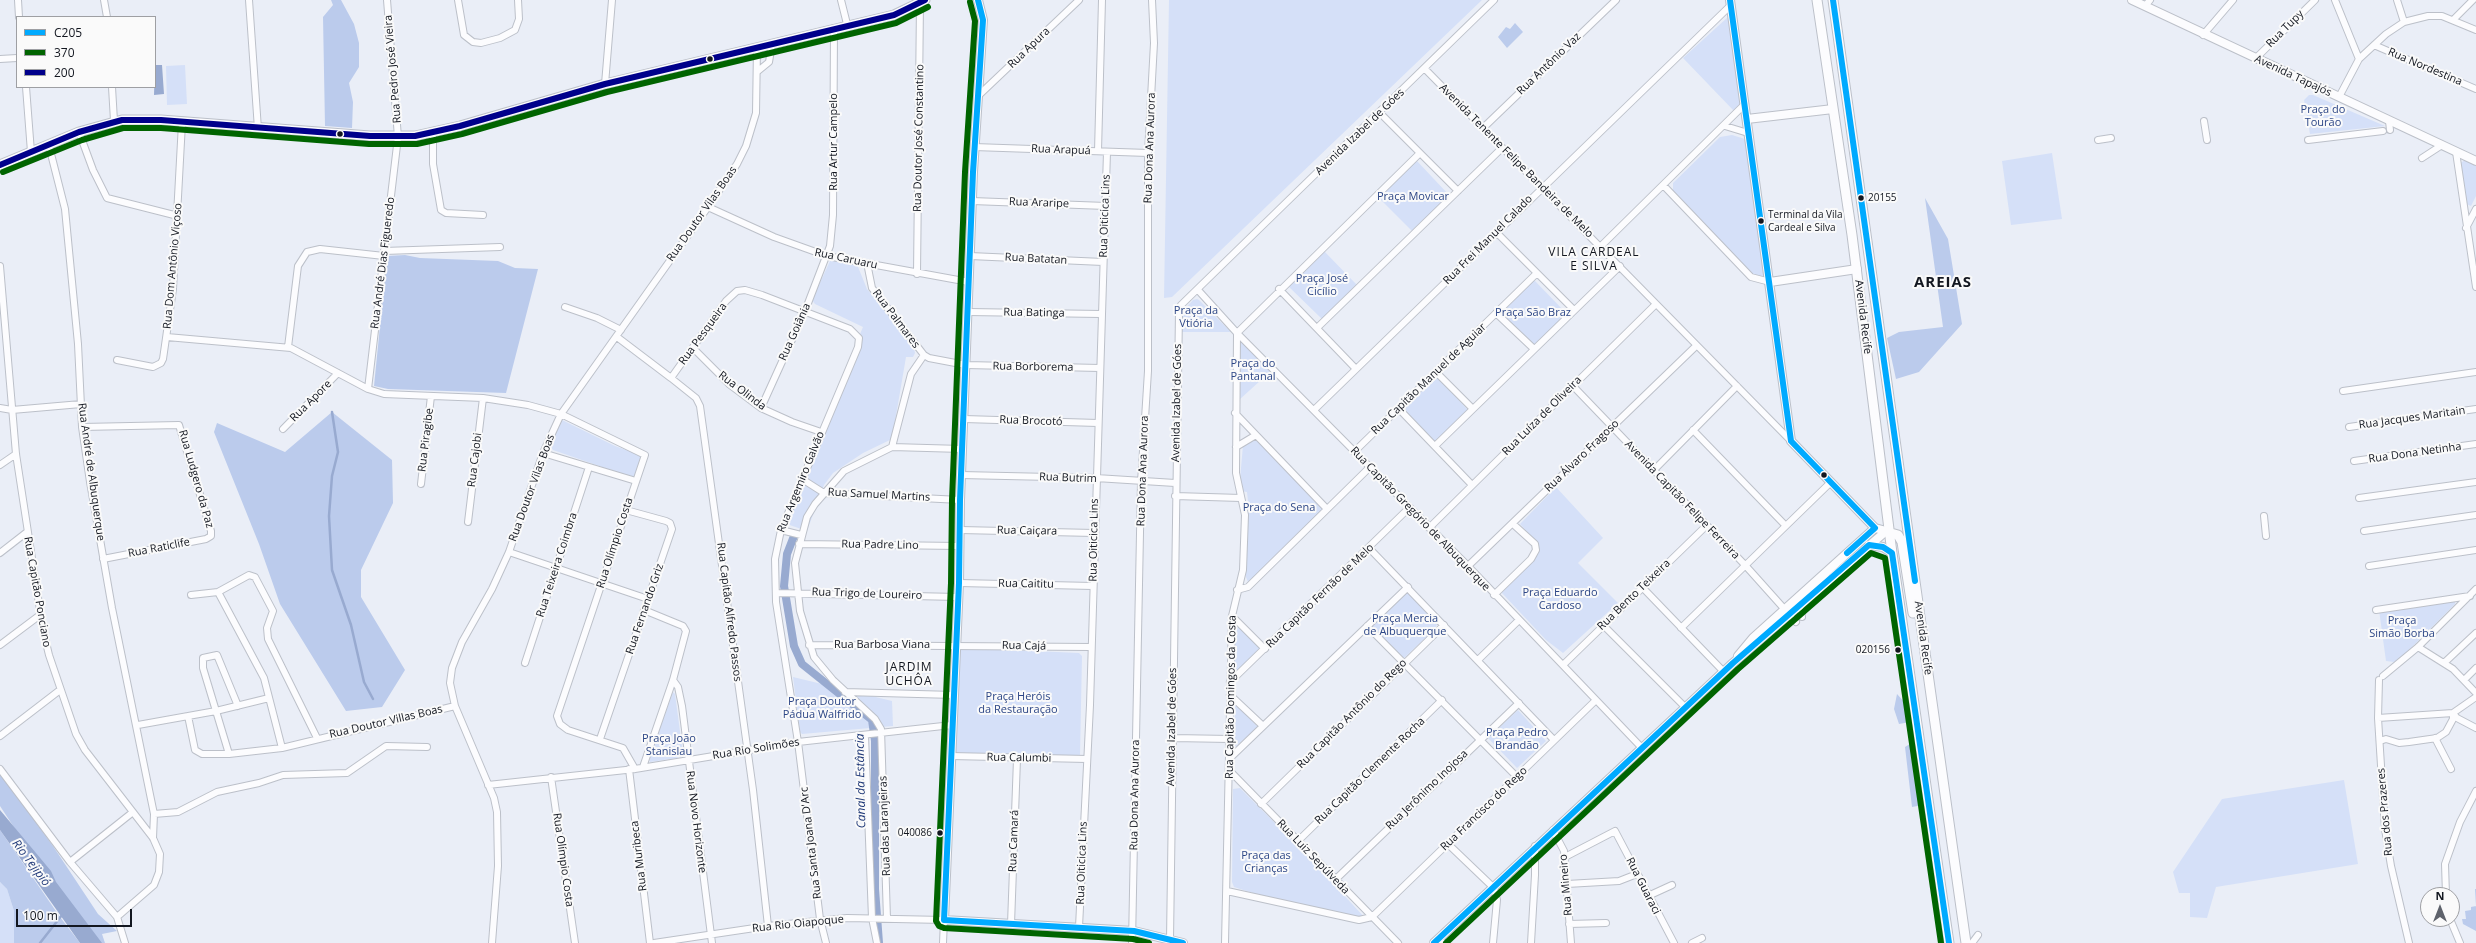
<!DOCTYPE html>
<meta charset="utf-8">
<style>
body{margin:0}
#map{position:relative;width:2476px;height:943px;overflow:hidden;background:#eaeef7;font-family:"Open Sans",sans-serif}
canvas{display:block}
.legend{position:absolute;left:16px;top:16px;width:140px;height:72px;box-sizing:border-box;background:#fafafa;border:1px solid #9e9fa3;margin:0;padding:5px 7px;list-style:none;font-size:12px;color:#131720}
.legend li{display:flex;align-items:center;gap:8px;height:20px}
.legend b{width:20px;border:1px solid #9e9fa3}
.north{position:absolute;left:2420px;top:887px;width:40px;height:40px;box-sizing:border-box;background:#fafafa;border:1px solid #9e9fa3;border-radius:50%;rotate:0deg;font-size:11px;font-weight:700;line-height:16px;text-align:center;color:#131720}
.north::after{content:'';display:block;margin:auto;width:14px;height:18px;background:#5e626b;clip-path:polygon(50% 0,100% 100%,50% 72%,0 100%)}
.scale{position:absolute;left:16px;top:909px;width:116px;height:18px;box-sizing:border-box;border:2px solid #131720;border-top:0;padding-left:5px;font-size:12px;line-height:14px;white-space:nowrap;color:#131720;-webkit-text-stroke:3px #fafafa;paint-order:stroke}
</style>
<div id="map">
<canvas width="2476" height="943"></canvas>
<ul class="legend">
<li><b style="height:5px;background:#0af"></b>C205</li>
<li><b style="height:5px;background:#006400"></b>370</li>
<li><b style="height:5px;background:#00008b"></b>200</li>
</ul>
<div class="north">N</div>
<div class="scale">100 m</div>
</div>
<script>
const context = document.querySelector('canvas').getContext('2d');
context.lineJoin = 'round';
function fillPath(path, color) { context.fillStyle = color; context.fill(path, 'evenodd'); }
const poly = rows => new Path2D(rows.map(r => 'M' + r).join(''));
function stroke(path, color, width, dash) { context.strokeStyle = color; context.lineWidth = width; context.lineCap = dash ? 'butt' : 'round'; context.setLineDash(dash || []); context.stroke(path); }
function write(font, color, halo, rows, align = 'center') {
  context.font = font + ' "Open Sans",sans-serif'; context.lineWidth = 4; context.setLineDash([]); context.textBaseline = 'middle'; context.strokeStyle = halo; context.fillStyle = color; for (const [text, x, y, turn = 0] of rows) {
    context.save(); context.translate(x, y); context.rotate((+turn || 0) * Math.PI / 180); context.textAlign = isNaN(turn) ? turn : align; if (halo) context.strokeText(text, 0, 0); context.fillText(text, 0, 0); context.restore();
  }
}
fillPath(poly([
 [1169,0,1482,0,1172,297,1164,298],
 [1728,17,1742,105,1734,111,1683,58],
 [185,65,187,104,167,105,166,66],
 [2309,95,2313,95,2385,126,2310,134,2304,100],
 [1732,135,1745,139,1765,276,1755,277,1673,193,1673,183,1720,137],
 [2052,153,2062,219,2011,225,2002,161],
 [2465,160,2476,163,2476,196,2471,206,2466,204,2459,164],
 [1417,161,1449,195,1413,232,1378,197],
 [1324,251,1357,285,1322,319,1288,286],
 [835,260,856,262,867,289,913,345,915,353,913,357,906,357,892,439,863,453,833,473,824,485,807,531,781,522,863,327,815,304,812,300,830,261],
 [1532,281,1535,281,1567,314,1533,346,1501,313],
 [1197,299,1199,300,1231,332,1180,332,1182,312,1193,300],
 [1242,342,1271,371,1239,400,1241,343],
 [1436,376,1468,410,1434,442,1402,408],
 [562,420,615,446,643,456,638,475,634,478,553,450,550,445],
 [1256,439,1324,508,1248,582,1244,572,1248,501,1247,492,1239,491,1243,445],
 [1556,487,1603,538,1578,563,1618,603,1563,653,1546,640,1501,592,1539,553,1539,545,1520,524],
 [1407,591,1438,622,1435,629,1404,658,1370,625],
 [2455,601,2455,604,2405,654,2394,662,2386,661,2379,610],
 [1235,620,1263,648,1237,672,1235,669],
 [966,648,1079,653,1082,656,1080,755,1075,758,955,753,955,726,959,649],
 [793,677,892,701,893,726,802,734,800,732],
 [673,692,675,694,683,754,677,758,650,762,649,759],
 [1235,704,1258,727,1235,747,1234,744],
 [1518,710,1546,741,1517,768,1488,738],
 [2344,780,2358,864,2216,887,2207,918,2190,917,2190,893,2179,893,2173,872,2222,799],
 [1240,788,1302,850,1366,919,1259,895,1234,887,1232,882,1233,789],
 [0,882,7,889,14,911,14,943,0,943]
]), '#d5e0f8');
fillPath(poly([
 [331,0,341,0,354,24,359,43,359,67,349,83,353,102,352,128,325,126,323,17,333,5],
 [1515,23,1523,32,1507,48,1498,37,1506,27,1510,29],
 [1925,198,1948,239,1962,324,1919,372,1896,379,1887,338,1899,332,1943,327],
 [405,255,420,258,498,261,515,268,538,269,506,393,388,389,374,386,387,256],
 [332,412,392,460,393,503,361,570,361,597,405,670,382,707,346,711,280,604,259,544,214,432,217,423,285,452],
 [1897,694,1907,705,1910,722,1899,724,1894,709],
 [1913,742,1923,805,1912,807,1905,747],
 [0,773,53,846,98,914,117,931,102,934,105,943,96,943,54,888,0,806],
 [0,830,60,917,80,943,14,943,14,911,7,889,0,882],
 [2475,889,2476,889,2476,931,2463,924,2462,919,2466,919,2465,911,2471,910,2471,907,2476,906]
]), '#bbcbec');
fillPath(poly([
 [155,65,162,65,164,94,154,95],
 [0,810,51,871,56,882,102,943,80,943,0,830]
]), '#98aad0');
stroke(poly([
 [332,412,338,452,332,476,329,516,332,570,351,625,364,682,373,699],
 [40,943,62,915]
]), '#98aad0', 2.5);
stroke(poly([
 [794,536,787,554,784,586,794,646,802,664,872,720,875,741,875,889,879,943]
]), '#98aad0', 8);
const street = poly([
 [18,0,19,17],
 [104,0,107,17],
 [249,0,258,129],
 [458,0,464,35,473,42,481,43,500,38,515,30,519,19,518,0],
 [841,0,847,24],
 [2335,0,2359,59],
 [2397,0,2404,22],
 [2145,6,2150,0],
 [2453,20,2473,0],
 [2203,35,2233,0],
 [2374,45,2476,89],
 [2256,58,2315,0],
 [0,59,17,58],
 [1425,69,1791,441],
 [758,71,769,62,772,44],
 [605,84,612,0],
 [26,87,31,152],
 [112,87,114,121],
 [979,95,1079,0],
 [2339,97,2359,59,2386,34,2404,22,2428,16,2442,16,2476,30],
 [1380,113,1458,191],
 [2204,121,2207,140],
 [2389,121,2390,130],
 [1725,126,1748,133],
 [1483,128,1616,0],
 [79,132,93,170,107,198,178,216],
 [433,133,433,164,441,210,446,213,483,215],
 [2098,140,2111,138],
 [2308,140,2383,131],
 [49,146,65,209,78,344,82,427,90,482,112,608,154,814,153,838],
 [974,147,1148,153],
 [1098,151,1102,0],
 [2456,152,2476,287],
 [2422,158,2442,145],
 [1664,186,1751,277,1770,282],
 [972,201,1106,206],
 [708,207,774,237,827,256,969,282],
 [2466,228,2476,209],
 [1497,233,1574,310],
 [1601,246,1745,104],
 [384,251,500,247],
 [970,256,1103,262],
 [867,263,872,288,924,355,929,358,966,365,1100,368],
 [0,266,16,454,43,630,49,655,76,734,85,750,153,838,160,854,159,872,154,885,117,917],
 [917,274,920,3],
 [1279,289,1356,369],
 [1198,290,1237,333,1468,566,1642,748],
 [565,307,597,318,621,330],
 [968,312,1101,314],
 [1496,313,1534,349],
 [1318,327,1502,148],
 [167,337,291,348,368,389,384,394,483,398,528,405,561,414,645,455,557,716,560,724,568,730,623,748,635,769],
 [617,337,671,378,696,398,700,406,753,790,768,926],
 [288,347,298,266,307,252,320,249,384,256],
 [693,348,729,384,761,408,792,422,821,432],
 [117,360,153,367,161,363,163,359,173,289,182,123],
 [1436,372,1473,409],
 [671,378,726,301,737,291,745,290,762,295,850,329,859,338,858,347,781,530,775,559,776,602,798,742,820,919,826,943],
 [1573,386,1745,565,1796,622],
 [368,389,398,137,387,0],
 [2343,391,2476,372],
 [0,408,12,410,81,404],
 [761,408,805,311,830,246,833,215,834,28],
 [1399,409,1472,485],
 [1314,410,1731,5],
 [1235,413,1327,509],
 [964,419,1098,423],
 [82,427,179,425,211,531,211,536,206,539,103,559],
 [2349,427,2476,409],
 [283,429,338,373],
 [1693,430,1785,525],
 [1435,446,1620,266],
 [892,447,911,374,924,355],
 [1236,447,1256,435],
 [1354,452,1537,273],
 [543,453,636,481],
 [2354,461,2476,444],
 [0,465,16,454],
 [1654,470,1737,386],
 [961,475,1096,478,1175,483],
 [802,479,824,493,960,500],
 [421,484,431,396],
 [1175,496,1241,498],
 [2359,498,2476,482],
 [2264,516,2266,536],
 [468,522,483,398],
 [1429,528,1656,304],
 [781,530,801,535],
 [960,530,1094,533],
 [2364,531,2476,515],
 [799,544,960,546],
 [1369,548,1554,740],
 [509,552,648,599],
 [0,553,27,532],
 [1468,566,1696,346],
 [2369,566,2476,550],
 [959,583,1093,586],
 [1642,587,1724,672],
 [1237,590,1248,587,1369,468],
 [218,592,264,678,282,748],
 [776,593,958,597],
 [191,595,218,592,249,575,255,577,273,611,267,628,268,639,317,738],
 [1494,595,1531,559,1536,550,1535,544,1513,524],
 [1800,606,1802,617],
 [2376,610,2470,596],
 [1232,616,1265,649],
 [1603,625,1686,708],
 [1367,626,1517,777],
 [1681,628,1831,482],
 [0,645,40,615],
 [809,645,1091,647],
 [2418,647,2453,669,2476,693],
 [1478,660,1519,620],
 [525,663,589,467],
 [2444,663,2476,633],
 [1563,665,1706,526],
 [2383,676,2418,647,2476,589],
 [2465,679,2476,668],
 [673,680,678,687,682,706,712,943],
 [2379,680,2378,718,2385,829,2391,866,2409,943],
 [1230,682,1409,508],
 [845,692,954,695],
 [1230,695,1263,726],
 [2453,713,2457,718,2476,728],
 [188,716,195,750,202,754,229,754,282,748,455,706],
 [2378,718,2453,713,2476,697],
 [138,725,216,711,269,698],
 [865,735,872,918,877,943],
 [0,736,60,690],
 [1173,738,1230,739],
 [2435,738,2451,769],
 [600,739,672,529,670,523,666,521,626,510],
 [2380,741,2386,739,2399,743,2409,742,2437,738,2446,732,2453,719,2453,713],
 [229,754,203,668,203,658,217,655,238,706],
 [951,756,1087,759],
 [1230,758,1408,587],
 [643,767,673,680,686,631,683,626,644,610],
 [0,769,70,862,117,917,125,943],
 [629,769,650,943],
 [1229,770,1398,943],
 [551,777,575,943],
 [488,785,635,769,798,742,952,725],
 [1261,804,1444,625],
 [154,814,178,812,217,792,259,783,283,775,347,773,386,746,427,747],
 [1553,830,1564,851,1571,943],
 [1298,841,1442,700],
 [1448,844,1494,888,1497,900,1493,943],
 [1565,857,1615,831,1674,943],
 [70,862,133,812],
 [1336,879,1519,703],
 [1567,884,1619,881,1637,874],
 [1227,891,1359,920,1372,917,1596,700],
 [2446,895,2445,864,2460,822,2476,791],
 [1648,896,1672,885],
 [887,919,881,729,875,719,833,680,814,657,800,611,795,563,807,517,815,504,844,471,892,447,962,449],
 [2450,919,2460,943],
 [1011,924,1017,759],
 [1569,924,1606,923],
 [1079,927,1090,705,1107,152],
 [1170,939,1179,312,1181,305,1494,0],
 [1434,942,1446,943],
 [492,943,498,866,497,812,494,798,455,706,450,683,452,668,462,642,492,589,509,552,543,453,561,414,708,207,737,164,746,146,756,113,757,47],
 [654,943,768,926,847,918,944,920,943,943],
 [1132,943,1141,482,1148,371,1148,153,1154,43,1152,0],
 [1225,943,1232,616,1243,570,1245,515,1236,473,1237,333,1420,153],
 [1531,943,1535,875,1535,846],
 [1692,943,1702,938],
 [1972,943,1978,935]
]);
const secondary = poly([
 [978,0,983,20,973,172,960,500,959,583,944,920,1134,931,1183,943],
 [1730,0,1791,441,1875,528,1890,532],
 [2132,0,2476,161],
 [1747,119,1833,109],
 [1770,282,1857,269],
 [1869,545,1883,547,1892,553],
 [1738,656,1753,638,1875,528],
 [1434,943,1733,663,1885,532]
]);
const primary = poly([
 [1817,0,1852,235,1892,553,1949,943],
 [1833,0,1966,943],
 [0,165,79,132,122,120,161,120,370,136,415,136,460,126,605,84,894,15,925,0],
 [1891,533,1898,535,1902,542,1913,613]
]);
stroke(street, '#bcc0c9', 8);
stroke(secondary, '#bcc0c9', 10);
stroke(primary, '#bcc0c9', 11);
stroke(street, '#fcfcfe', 6);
stroke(secondary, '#fcfcfe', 8);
stroke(primary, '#fcfcfe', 9);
stroke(poly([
 [978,0,983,20,973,172,960,500,959,583,944,920,1134,931,1183,943],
 [1730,0,1791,441,1875,528,1847,553],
 [1833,0,1915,581],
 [1434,943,1733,663,1869,545,1883,547,1892,553,1949,943]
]), '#0af', 6);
stroke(poly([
 [970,2,975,21,965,172,952,500,951,583,936,921,939,926,944,928,1133,939,1149,943],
 [3,172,82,140,123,128,161,128,369,144,417,144,462,134,607,92,896,23,928,7],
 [1446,943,1738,669,1871,553,1885,558,1941,943]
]), '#006400', 6);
stroke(poly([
 [0,165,79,132,122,120,161,120,370,136,415,136,460,126,605,84,894,15,925,0]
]), '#00008b', 6);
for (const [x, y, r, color] of [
 [710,59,3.5,"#131720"],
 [340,134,3.5,"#131720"],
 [1861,198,3.5,"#131720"],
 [1761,221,3.5,"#131720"],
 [1824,475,3.5,"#131720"],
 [1898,650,3.5,"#131720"],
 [940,833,3.5,"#131720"]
]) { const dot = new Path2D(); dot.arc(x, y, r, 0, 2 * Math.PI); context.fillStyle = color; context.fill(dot); stroke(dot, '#fafafa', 1.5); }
write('10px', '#131720', '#fafafa', [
 ["20155",1868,198],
 ["Terminal da Vila",1768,215],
 ["Cardeal e Silva",1768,228],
 ["020156",1890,650,"right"],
 ["040086",932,833,"right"]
], 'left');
write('11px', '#131720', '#fafafa', [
 ["Rua Tupy",2285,29,-45],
 ["Rua Apura",1029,48,-44],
 ["Rua Antônio Vaz",1549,64,-44],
 ["Rua Nordestina",2425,67,23],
 ["Rua Pedro José Vieira",393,69,-95],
 ["Avenida Tapajós",2293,76,25],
 ["Avenida Izabel de Góes",1360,132,-44],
 ["Rua Doutor José Constantino",919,138,-89],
 ["Rua Artur Campelo",834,142,-90],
 ["Rua Dona Ana Aurora",1150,148,-88],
 ["Rua Arapuá",1061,150,2],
 ["Avenida Tenente Felipe Bandeira de Melo",1516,161,45],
 ["Rua Araripe",1039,203,2],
 ["Rua Doutor Vilas Boas",702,214,-55],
 ["Rua Oiticica Lins",1105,216,-88],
 ["Rua Frei Manuel Calado",1488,240,-45],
 ["Rua Caruaru",846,259,12],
 ["Rua Batatan",1036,259,3],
 ["Rua André Dias Figueredo",383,263,-83],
 ["Rua Dom Antônio Viçoso",173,266,-85],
 ["Rua Batinga",1034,313,1],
 ["Avenida Recife",1863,317,83],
 ["Rua Palmares",896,319,53],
 ["Rua Goiânia",795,332,-66],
 ["Rua Pesqueira",703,334,-54],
 ["Rua Borborema",1033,367,1],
 ["Rua Capitão Manuel de Aguiar",1429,379,-44],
 ["Rua Olinda",742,391,37],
 ["Rua Apore",311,401,-45],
 ["Avenida Izabel de Góes",1177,403,-89],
 ["Rua Luíza de Oliveira",1542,416,-45],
 ["Rua Jacques Maritain",2412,418,-8],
 ["Rua Brocotó",1031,421,2],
 ["Rua Piragibe",426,440,-83],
 ["Rua Dona Netinha",2415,453,-8],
 ["Rua Álvaro Fragoso",1582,456,-44],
 ["Rua Cajobi",475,460,-83],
 ["Rua Dona Ana Aurora",1143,471,-88],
 ["Rua André de Albuquerque",91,472,82],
 ["Rua Butrim",1068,478,2],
 ["Rua Ludgero da Paz",196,479,74],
 ["Rua Argemiro Galvão",801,482,-68],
 ["Rua Doutor Vilas Boas",532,488,-70],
 ["Rua Samuel Martins",879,495,3],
 ["Avenida Capitão Felipe Ferreira",1682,500,46],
 ["Rua Capitão Gregório de Albuquerque",1420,519,46],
 ["Rua Caiçara",1027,531,1],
 ["Rua Oiticica Lins",1094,540,-89],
 ["Rua Olímpio Costa",615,543,-72],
 ["Rua Padre Lino",880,545,1],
 ["Rua Raticlife",159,548,-11],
 ["Rua Teixeira Coimbra",557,565,-72],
 ["Rua Caititu",1026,584,1],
 ["Rua Capitão Ponciano",37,592,80],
 ["Rua Trigo de Loureiro",867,594,2],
 ["Rua Bento Teixeira",1634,595,-44],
 ["Rua Capitão Fernão de Melo",1320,596,-44],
 ["Rua Fernando Griz",645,609,-71],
 ["Rua Capitão Alfredo Passos",729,612,83],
 ["Avenida Recife",1923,638,82],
 ["Rua Barbosa Viana",882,645],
 ["Rua Cajá",1024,646,1],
 ["Rua Capitão Domingos da Costa",1231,697,-89],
 ["Rua Capitão Antônio do Rego",1352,714,-45],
 ["Rua Doutor Villas Boas",386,722,-13],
 ["Avenida Izabel de Góes",1172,727,-89],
 ["Rua Rio Solimões",756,749,-9],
 ["Rua Calumbi",1019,758,1],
 ["Rua Capitão Clemente Rocha",1370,771,-44],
 ["Rua Jerônimo Inojosa",1427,790,-44],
 ["Rua Dona Ana Aurora",1135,795,-89],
 ["Rua Francisco do Rego",1484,809,-44],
 ["Rua dos Prazeres",2385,812,-95],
 ["Rua Novo Horizonte",696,822,83],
 ["Rua das Laranjeiras",885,826,-92],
 ["Rua Camará",1014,841,-88],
 ["Rua Santa Joana D'Arc",811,843,-97],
 ["Rua Muribeca",639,856,-97],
 ["Rua Luiz Sepúlveda",1313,857,46],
 ["Rua Olímpio Costa",563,860,82],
 ["Rua Oiticica Lins",1082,863,-88],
 ["Rua Mineiro",1566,885,-95],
 ["Rua Guaraci",1643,886,63],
 ["Rua Rio Oiapoque",798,924,-6]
]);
write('11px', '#2c4686', '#fafafa', [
 ["Praça do",2323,110],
 ["Tourão",2323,123],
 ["Praça Movicar",1413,197],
 ["Praça José",1322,279],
 ["Cicílio",1322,292],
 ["Praça da",1196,311],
 ["Vtiória",1196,324],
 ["Praça São Braz",1533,313],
 ["Praça do",1253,364],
 ["Pantanal",1253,377],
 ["Praça do Sena",1279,508],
 ["Praça Eduardo",1560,593],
 ["Cardoso",1560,606],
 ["Praça Mercia",1405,619],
 ["de Albuquerque",1405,632],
 ["Praça",2402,621],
 ["Simão Borba",2402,634],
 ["Praça Heróis",1018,697],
 ["da Restauração",1018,710],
 ["Praça Doutor",822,702],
 ["Pádua Walfrido",822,715],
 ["Praça Pedro",1517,733],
 ["Brandão",1517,746],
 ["Praça João",669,739],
 ["Stanislau",669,752],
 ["Praça das",1266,856],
 ["Crianças",1266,869]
]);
context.letterSpacing = '1px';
write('12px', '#131720', '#fafafa', [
 ["VILA CARDEAL",1594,253],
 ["E SILVA",1594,267],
 ["JARDIM",909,668],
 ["UCHÔA",909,682]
]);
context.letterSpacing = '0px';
write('italic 12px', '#213a79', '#fafafa', [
 ["Canal da Estância",861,781,-91],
 ["Rio Tejipió",31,863,53]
]);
context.letterSpacing = '1px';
write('bold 15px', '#131720', '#fafafa', [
 ["AREIAS",1943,283]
]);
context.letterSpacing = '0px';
</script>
